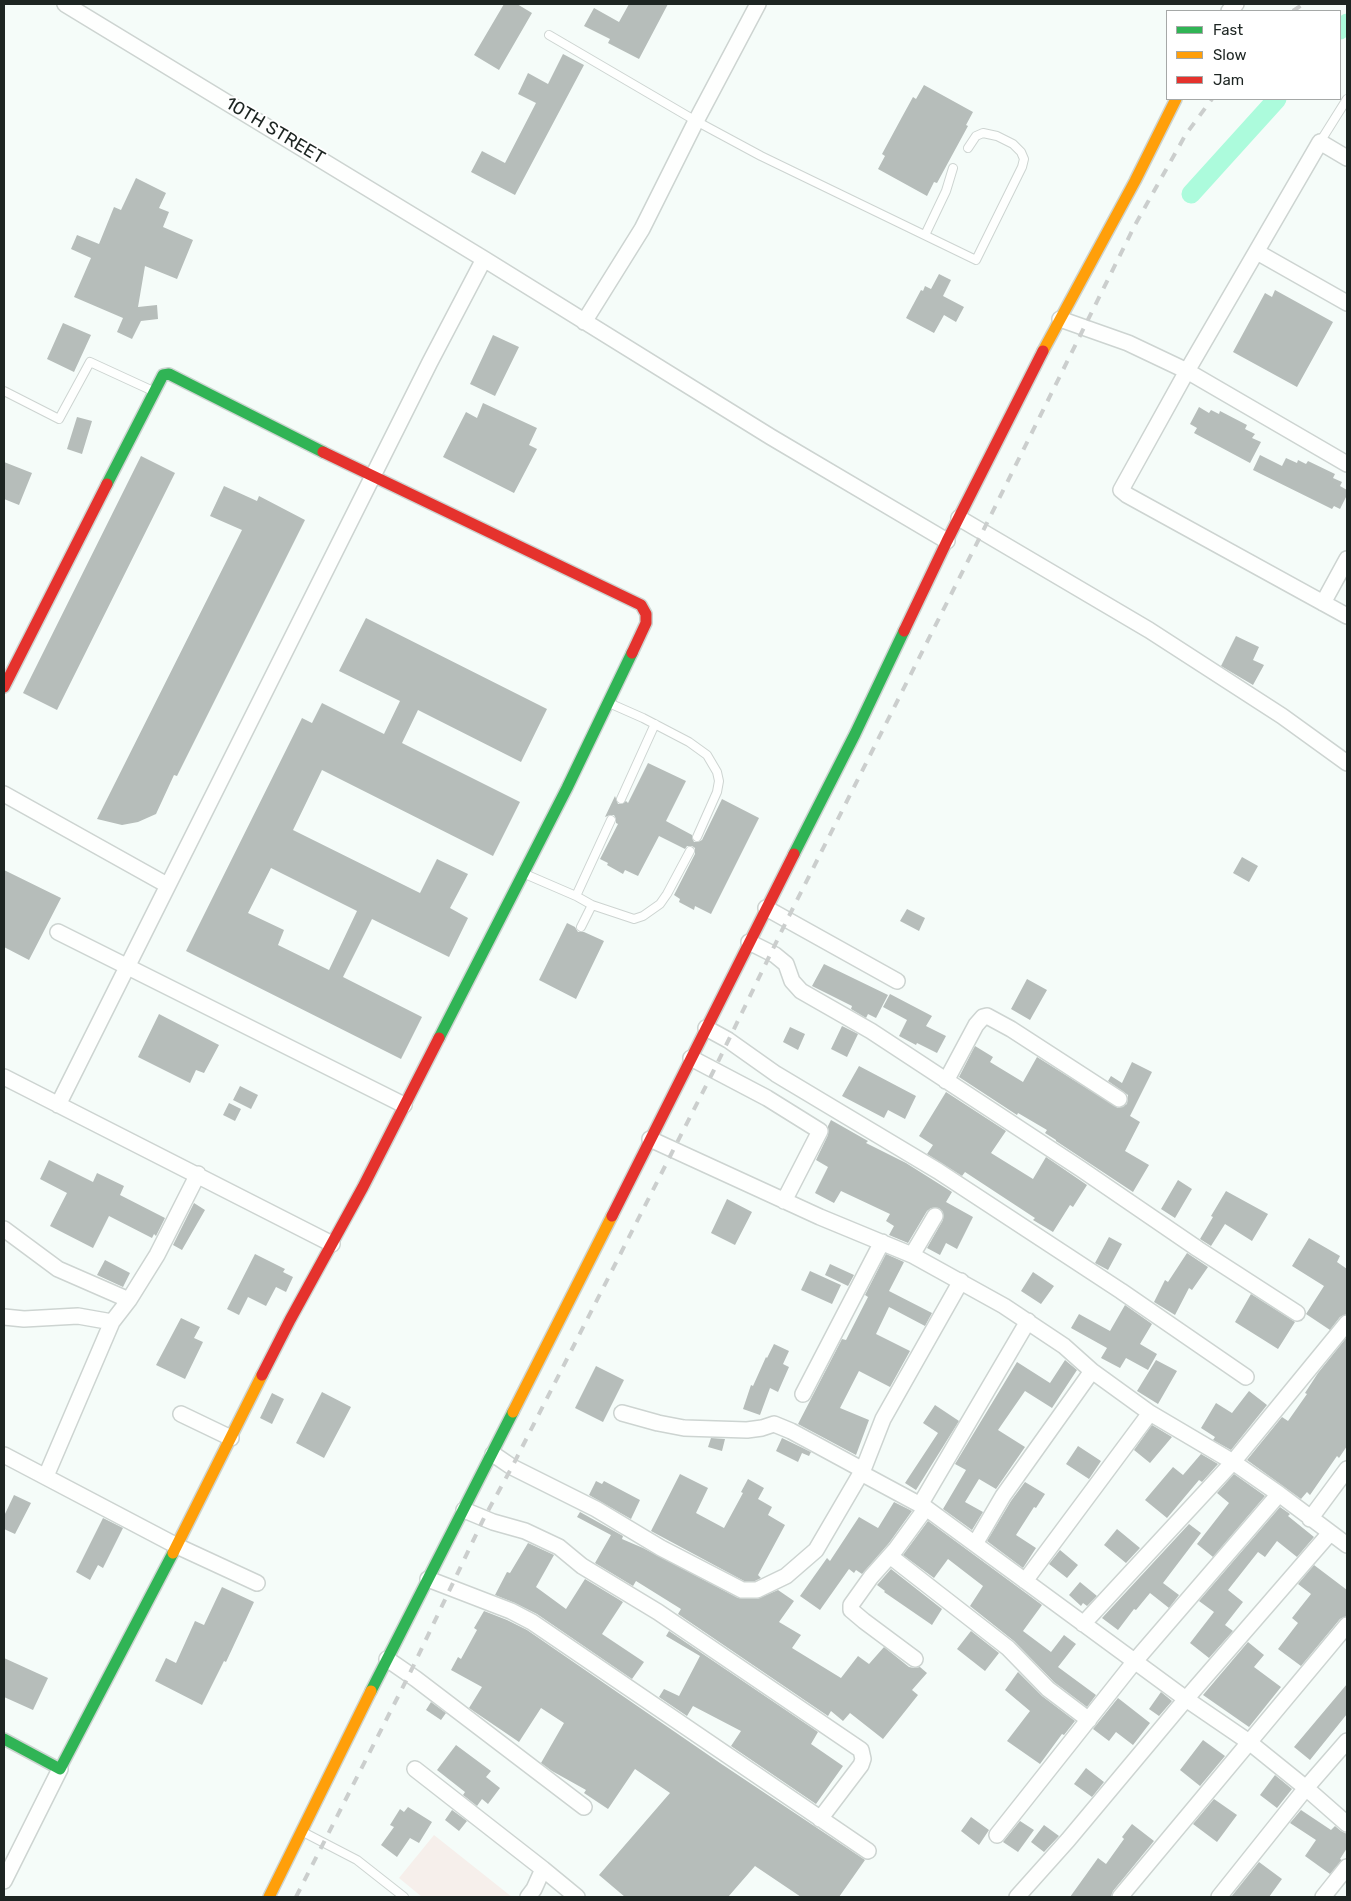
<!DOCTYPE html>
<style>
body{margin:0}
#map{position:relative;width:1351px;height:1901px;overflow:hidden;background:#f5fcf9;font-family:Rubik,sans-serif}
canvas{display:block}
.frame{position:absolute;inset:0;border:5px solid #1d2522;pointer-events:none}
.legend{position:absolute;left:1166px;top:10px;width:175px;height:90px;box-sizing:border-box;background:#fff;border:1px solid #a5a8a7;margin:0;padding:6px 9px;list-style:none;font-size:15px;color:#1d2522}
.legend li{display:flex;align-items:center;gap:10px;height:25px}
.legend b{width:25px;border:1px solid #a5a8a7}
</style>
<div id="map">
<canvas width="1351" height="1901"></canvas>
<div class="frame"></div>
<ul class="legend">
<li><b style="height:6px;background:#30b455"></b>Fast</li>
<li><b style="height:6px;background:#ff9f0a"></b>Slow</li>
<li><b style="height:6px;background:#e5322d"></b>Jam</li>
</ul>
</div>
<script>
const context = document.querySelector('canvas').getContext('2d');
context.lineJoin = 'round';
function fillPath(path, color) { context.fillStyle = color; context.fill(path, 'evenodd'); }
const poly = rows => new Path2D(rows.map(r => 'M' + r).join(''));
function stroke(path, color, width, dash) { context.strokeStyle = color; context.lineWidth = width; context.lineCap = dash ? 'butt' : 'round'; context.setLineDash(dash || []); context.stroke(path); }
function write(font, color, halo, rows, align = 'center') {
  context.font = font + ' Rubik,sans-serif'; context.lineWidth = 4; context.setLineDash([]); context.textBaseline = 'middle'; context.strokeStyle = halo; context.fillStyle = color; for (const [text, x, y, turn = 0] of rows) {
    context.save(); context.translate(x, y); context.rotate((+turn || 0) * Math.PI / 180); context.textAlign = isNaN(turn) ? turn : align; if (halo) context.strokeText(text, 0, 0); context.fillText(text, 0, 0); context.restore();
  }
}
fillPath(poly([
 [434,1835,512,1897,422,1897,399,1878]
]), '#f6efeb');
stroke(poly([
 [1340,30,1347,23],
 [1191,194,1277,99]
]), '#acfbdc', 19);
fillPath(poly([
 [504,4,517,4,532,13,499,70,474,55],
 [629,4,668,4,639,59,608,43,610,39,584,26,594,8,619,22],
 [563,54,584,65,515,195,471,172,482,151,505,163,536,103,518,94,528,73,548,84],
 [924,85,973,112,966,125,968,126,937,183,934,182,927,196,878,169,885,156,882,154,902,117,913,97,916,99],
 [136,178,166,193,159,208,169,212,163,227,193,240,177,279,145,266,138,307,157,305,158,319,141,321,132,339,117,332,123,318,74,297,91,258,71,249,77,235,99,244,114,207,121,210],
 [939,274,951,280,943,296,964,307,956,322,944,315,934,333,906,318,921,290,923,291,925,286,931,289],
 [1275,290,1333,322,1297,387,1233,352,1265,293,1272,297],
 [63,323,91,335,74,372,47,359],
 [493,335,519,347,495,396,470,384],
 [483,403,537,428,529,445,537,449,514,493,443,457,466,412,477,418],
 [1199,407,1209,413,1211,410,1219,414,1220,411,1247,425,1245,429,1255,434,1252,438,1261,442,1250,463,1194,433,1197,428,1190,424],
 [77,417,92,421,82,454,67,449],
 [1260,455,1282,466,1286,458,1297,463,1298,460,1306,464,1308,461,1335,474,1333,478,1342,482,1340,486,1347,490,1347,495,1340,509,1334,506,1332,509,1253,470],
 [141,456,175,473,57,710,23,693],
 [4,462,32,473,19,505,4,499],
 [224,486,257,501,259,496,305,520,177,776,174,775,156,814,138,822,122,825,97,819,242,530,210,516],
 [366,618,547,709,521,762,418,710,402,743,520,802,493,856,322,770,293,830,420,893,437,859,468,874,450,908,468,918,449,957,372,919,343,977,422,1017,401,1059,186,951,302,718,312,723,322,703,384,734,400,701,339,671],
 [271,868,357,911,329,970,278,945,284,930,248,913],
 [1236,636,1259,647,1253,660,1264,665,1253,685,1221,666],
 [648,763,686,781,666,821,692,835,692,838,694,842,698,842,702,840,722,799,759,818,711,914,695,906,694,910,679,902,680,899,674,895,695,854,695,848,692,846,687,846,685,849,659,836,638,876,625,870,623,874,607,865,608,863,600,859,618,824,616,823,616,819,614,815,610,815,605,817,615,796,618,804,622,804,626,801,628,803],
 [1242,857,1258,866,1249,882,1233,873],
 [4,870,61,898,29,960,4,947],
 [907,909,925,918,919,931,900,921],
 [567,923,575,927,578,932,584,932,604,941,576,999,539,980],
 [824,964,888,995,876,1018,868,1014,866,1018,851,1009,852,1006,812,986],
 [1027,979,1047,990,1030,1020,1011,1009],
 [890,994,932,1016,926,1026,946,1036,937,1053,917,1043,916,1045,899,1036,907,1020,883,1007],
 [159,1014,219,1045,204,1073,196,1070,190,1083,138,1057],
 [842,1026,858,1034,847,1057,831,1049],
 [790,1027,805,1034,798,1050,783,1042],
 [975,1046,993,1057,990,1062,1023,1082,1037,1057,1118,1108,1127,1104,1128,1095,1108,1081,1111,1076,1122,1083,1132,1062,1152,1072,1130,1116,1140,1122,1125,1151,1149,1165,1133,1192,1056,1141,1056,1140,1045,1133,1047,1130,1018,1113,1017,1115,959,1077],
 [859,1066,916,1096,905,1119,888,1110,884,1118,842,1096],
 [240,1086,258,1095,251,1109,233,1100],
 [946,1092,1006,1131,991,1153,1033,1179,1046,1157,1087,1185,1073,1207,1070,1205,1053,1232,1033,1220,1035,1218,965,1172,962,1176,927,1154,933,1145,919,1136],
 [229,1103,241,1109,235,1121,223,1115],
 [831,1120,868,1141,866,1143,906,1163,952,1192,946,1202,973,1217,957,1249,946,1243,940,1255,927,1248,943,1220,943,1212,939,1208,931,1208,927,1211,908,1243,889,1235,894,1226,886,1221,890,1214,841,1191,834,1203,815,1193,828,1167,816,1160,828,1135,828,1126],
 [49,1160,93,1182,97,1173,124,1186,120,1195,165,1218,156,1236,154,1234,152,1238,109,1216,93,1248,50,1226,67,1193,40,1179],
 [1178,1180,1192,1189,1175,1218,1161,1209],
 [1226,1191,1268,1214,1252,1241,1225,1224,1211,1246,1200,1239,1213,1217,1211,1216],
 [727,1199,752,1212,735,1245,711,1233],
 [194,1203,205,1210,182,1250,173,1245],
 [1109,1237,1122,1244,1108,1270,1095,1263],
 [1309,1238,1340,1256,1337,1262,1347,1269,1347,1314,1340,1317,1330,1330,1306,1314,1324,1286,1292,1266],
 [1187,1253,1208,1267,1192,1290,1189,1288,1175,1315,1154,1302,1165,1280,1168,1282],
 [255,1254,285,1269,283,1272,293,1277,286,1292,276,1287,266,1306,248,1297,239,1315,227,1309],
 [886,1254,904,1262,889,1291,932,1313,925,1326,889,1307,876,1334,910,1351,890,1387,859,1371,840,1408,869,1420,856,1455,798,1424,842,1339,846,1340,868,1297,865,1295],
 [105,1260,130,1273,123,1287,97,1275],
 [830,1264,854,1275,848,1286,825,1275],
 [810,1271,841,1285,832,1304,801,1290],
 [1033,1272,1054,1286,1041,1304,1021,1291],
 [1251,1294,1295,1322,1278,1349,1235,1322],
 [1125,1305,1152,1324,1140,1344,1157,1354,1148,1370,1126,1358,1120,1368,1101,1358,1107,1348,1071,1328,1079,1314,1110,1331],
 [181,1318,200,1327,194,1338,203,1342,185,1379,156,1365],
 [1347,1337,1347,1446,1339,1458,1337,1456,1310,1495,1307,1492,1301,1499,1247,1460,1282,1417,1288,1421,1307,1394,1305,1393,1318,1373],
 [774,1344,789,1351,783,1364,789,1367,778,1392,770,1388,760,1415,743,1409,751,1385,753,1386,766,1357,767,1358],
 [1065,1360,1077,1370,1052,1408,1025,1391,998,1430,1025,1447,996,1489,979,1479,965,1502,983,1512,972,1530,943,1509,966,1470,955,1464,1017,1362,1050,1383],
 [1156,1360,1177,1371,1158,1404,1137,1391],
 [596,1366,624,1380,603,1422,575,1408],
 [1249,1391,1267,1405,1231,1450,1213,1440,1215,1437,1201,1428,1216,1403,1232,1413],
 [322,1392,351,1407,324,1458,296,1443],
 [272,1393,284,1399,272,1424,260,1418],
 [935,1405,959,1421,916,1490,905,1483,938,1433,923,1423],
 [1152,1425,1172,1437,1150,1463,1134,1450],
 [711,1438,725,1439,722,1451,708,1447],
 [782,1438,811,1452,809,1456,802,1453,798,1462,776,1451],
 [1078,1446,1101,1461,1089,1479,1066,1464],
 [1201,1454,1218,1464,1202,1482,1199,1480,1167,1518,1145,1500,1173,1467,1183,1475],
 [680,1474,708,1488,696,1513,724,1528,743,1493,741,1492,748,1479,764,1488,758,1499,772,1507,768,1515,785,1525,758,1575,761,1578,755,1581,744,1581,651,1531],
 [1234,1474,1265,1496,1213,1557,1197,1544,1229,1503,1217,1493],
 [596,1481,602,1484,604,1481,640,1500,631,1519,589,1495],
 [1025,1482,1045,1494,1036,1508,1034,1507,1016,1535,1036,1548,1023,1568,987,1541,1011,1501],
 [14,1495,31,1503,15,1534,4,1529,4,1516],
 [894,1502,912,1511,889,1543,862,1574,856,1570,854,1573,849,1569,820,1610,800,1596,827,1558,830,1561,859,1517,878,1528],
 [1280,1507,1290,1514,1288,1516,1314,1537,1297,1557,1277,1541,1265,1557,1258,1552,1228,1590,1243,1602,1225,1625,1233,1631,1209,1658,1190,1643,1214,1612,1199,1601],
 [580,1512,623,1536,622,1539,643,1548,738,1598,757,1599,778,1590,794,1601,779,1622,801,1635,792,1648,841,1678,858,1656,869,1664,884,1647,909,1667,914,1668,920,1667,927,1673,912,1690,918,1695,883,1739,850,1713,843,1721,831,1711,828,1716,678,1614,681,1609,636,1581,633,1586,595,1563,611,1535,577,1517],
 [103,1518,123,1528,103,1568,98,1565,90,1580,76,1572],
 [928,1521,1042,1605,1023,1631,1051,1652,1064,1635,1076,1644,1058,1667,1096,1695,1087,1707,1054,1682,1014,1641,970,1606,983,1586,948,1559,934,1578,903,1555],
 [1189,1524,1201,1533,1163,1583,1179,1595,1169,1608,1150,1593,1136,1610,1134,1609,1118,1630,1102,1618],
 [1117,1529,1140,1548,1126,1563,1104,1545],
 [528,1543,554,1555,536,1587,566,1609,585,1579,623,1602,602,1634,644,1662,632,1679,537,1614,515,1603,495,1595,507,1572,510,1573],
 [1060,1550,1078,1565,1067,1578,1049,1564],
 [1314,1565,1347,1590,1347,1616,1340,1619,1301,1666,1278,1649,1298,1623,1292,1618,1311,1594,1298,1584],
 [891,1569,942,1609,932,1625,884,1592,885,1591,877,1585],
 [1080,1582,1097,1596,1087,1606,1083,1603,1081,1606,1069,1595],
 [222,1587,254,1602,226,1662,224,1661,202,1705,155,1681,166,1658,176,1663,195,1621,204,1625],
 [484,1611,507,1620,527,1630,720,1763,865,1860,839,1897,801,1897,755,1866,728,1897,625,1897,599,1875,670,1793,635,1769,608,1809,584,1793,586,1790,552,1771,541,1763,564,1723,541,1708,519,1742,469,1708,482,1687,451,1670,458,1657,461,1659,477,1630,474,1628],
 [669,1631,818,1732,811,1744,843,1766,816,1804,731,1746,741,1731,693,1706,687,1716,659,1697,664,1689,679,1696,700,1656,666,1636],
 [971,1631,999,1653,985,1671,957,1649],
 [1248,1642,1264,1655,1254,1667,1281,1687,1249,1727,1203,1695],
 [4,1658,48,1678,33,1710,4,1697],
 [1018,1672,1042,1696,1075,1721,1064,1735,1062,1734,1040,1764,1007,1741,1030,1711,1005,1690],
 [1347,1684,1347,1714,1310,1760,1294,1747],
 [1161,1692,1172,1701,1159,1716,1149,1709],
 [1118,1698,1150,1723,1133,1745,1116,1732,1109,1741,1093,1729],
 [431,1702,446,1713,441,1720,426,1710],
 [1203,1740,1225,1756,1200,1786,1180,1770],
 [456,1745,491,1771,486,1777,500,1788,488,1804,482,1799,477,1806,463,1795,465,1792,437,1770],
 [1086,1768,1104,1782,1092,1797,1074,1784],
 [1275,1775,1292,1789,1277,1808,1260,1795],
 [1214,1799,1237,1815,1217,1842,1193,1824],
 [408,1807,432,1822,419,1843,410,1838,397,1857,381,1845,394,1827,390,1825,400,1809,404,1812],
 [452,1810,467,1821,459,1831,445,1820],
 [1301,1810,1331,1830,1335,1826,1341,1831,1347,1834,1347,1848,1340,1859,1342,1860,1330,1874,1305,1856,1316,1840,1290,1823],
 [971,1817,989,1830,979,1845,961,1831],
 [1020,1821,1034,1830,1018,1852,1003,1842],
 [1132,1824,1154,1841,1113,1891,1111,1897,1070,1897,1098,1858,1106,1864,1124,1839,1122,1837],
 [1044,1825,1059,1836,1044,1852,1031,1842],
 [1259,1862,1282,1879,1269,1897,1231,1897]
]), '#b6bdba');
const lane = poly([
 [549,35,696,121,761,156,976,260,1022,167,1024,159,1021,152,1013,144,997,136,983,133,976,136,968,148],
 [1320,142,1347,99],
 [925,235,946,191,953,168],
 [4,391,59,419,90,362,153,391],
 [609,703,643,718,689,742,707,755,717,772,719,781,717,792,697,837],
 [621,799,655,724],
 [525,874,576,896,592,905,634,919,643,916,660,904,667,894,690,851],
 [576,896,611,820],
 [581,927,592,905],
 [303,1832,357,1860,404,1897]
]);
const street = poly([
 [65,4,484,259,771,437,947,541],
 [1229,11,1236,4],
 [1347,158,1320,142,1187,371,1121,490,1127,495,1347,616],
 [1257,252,1347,303],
 [1060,319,1128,343,1187,371,1347,464],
 [584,322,642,229,696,121,758,4],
 [959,518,1149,630,1282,716,1347,763],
 [1323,603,1347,559],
 [4,794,167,885],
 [766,908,897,981],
 [58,932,404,1105],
 [749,942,775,955,786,964,792,981,801,991,871,1031,1081,1169,1198,1249,1297,1313],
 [706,1028,728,1040,776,1074,938,1171,1121,1291,1246,1377],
 [691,1058,767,1098,820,1131,784,1201],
 [4,1077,332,1244],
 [946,1081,976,1025,983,1017,987,1016,1011,1029,1119,1099],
 [58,1105,430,362,484,259],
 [650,1139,820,1217,912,1255,1004,1306,1064,1346,1092,1371,1150,1413,1233,1462,1279,1494,1347,1545],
 [4,1229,58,1269,129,1300],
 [912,1255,935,1216],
 [4,1317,24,1319,78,1316,112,1322],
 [803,1394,882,1242],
 [622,1413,658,1423,684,1428,747,1430,762,1428,774,1424,791,1431,863,1470,861,1473],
 [181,1414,231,1438],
 [493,1454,512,1467,596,1509,661,1548,742,1590,757,1590,786,1576,816,1550,861,1473,926,1508,1186,1699,1249,1742,1306,1788,1347,1824],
 [4,1455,177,1546,257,1583],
 [863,1470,883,1419,961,1281],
 [46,1476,112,1322,129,1300,157,1255,198,1174],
 [920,1505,1028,1321],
 [464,1510,493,1522,525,1531,559,1547,582,1566,658,1612,861,1750,863,1759,861,1765,820,1819],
 [1310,1519,1347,1469],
 [975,1544,1003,1496,1092,1371],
 [890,1556,1008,1648,1048,1689,1089,1720],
 [428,1579,511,1611,532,1622,868,1851],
 [1025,1581,1150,1413],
 [1083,1624,1233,1462,1347,1323],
 [387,1659,416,1679,584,1807],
 [915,1659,864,1621,851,1610,851,1605,871,1577,896,1549,926,1508],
 [415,1769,543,1869,534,1889,528,1897],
 [997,1835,1135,1661,1279,1494],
 [543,1869,577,1897],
 [4,1881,60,1769],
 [1017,1897,1068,1840,1186,1699,1330,1533],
 [1120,1897,1347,1625],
 [1219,1897,1306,1788,1347,1741],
 [1323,1897,1347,1867]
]);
const fast = poly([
 [107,484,163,375,169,374,323,452],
 [794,854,855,734,904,631],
 [439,1038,567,788,632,653],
 [371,1691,513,1412],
 [4,1739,60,1769,173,1553]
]);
const slow = poly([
 [1043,351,1135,181,1176,99],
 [513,1412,612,1216],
 [173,1553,262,1375],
 [269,1897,371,1691]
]);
const jam = poly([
 [323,452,641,605,646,614,646,623,632,653],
 [904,631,947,541,1043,351],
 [4,687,107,484],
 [612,1216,794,854],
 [262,1375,290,1320,363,1187,439,1038]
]);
stroke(lane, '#cdd4d1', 10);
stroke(street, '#cdd4d1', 18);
stroke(fast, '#cdd4d1', 14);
stroke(slow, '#cdd4d1', 14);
stroke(jam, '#cdd4d1', 14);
stroke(lane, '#fefffe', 8);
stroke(street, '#fefffe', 15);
stroke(fast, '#30b455', 11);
stroke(slow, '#ff9f0a', 11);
stroke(jam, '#e5322d', 11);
stroke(poly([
 [1293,11,1303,4],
 [296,1897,409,1675,484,1518,512,1467,714,1070,787,920,983,531,1135,225,1186,134,1212,99]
]), '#cbcecd', 4, [9, 9]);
write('18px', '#1d2522', '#fff', [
 ["10TH STREET",275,131,31]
]);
</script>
